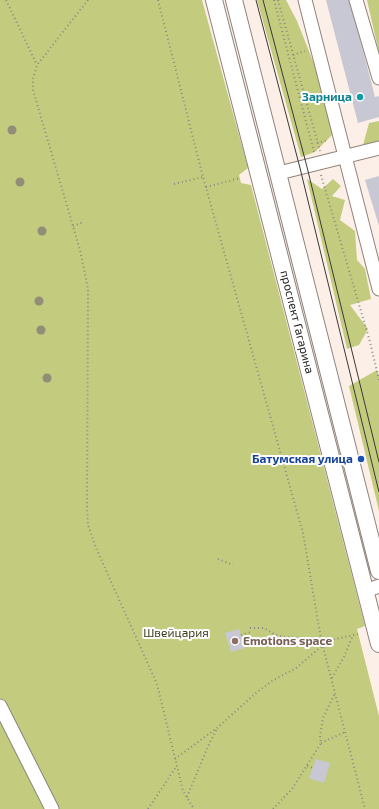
<!DOCTYPE html>
<meta charset="utf-8">
<style>
body{margin:0}
canvas{display:block;background:#fcefe7}
</style>
<canvas width="379" height="809"></canvas>
<script>
const context = document.querySelector('canvas').getContext('2d');
context.lineJoin = 'round';
function fillPath(path, color) { context.fillStyle = color; context.fill(path, 'evenodd'); }
const poly = rows => new Path2D(rows.map(r => 'M' + r).join(''));
function stroke(path, color, width, dash) { context.strokeStyle = color; context.lineWidth = width; context.lineCap = dash ? 'butt' : 'round'; context.setLineDash(dash || []); context.stroke(path); }
function write(font, color, halo, rows, align = 'center') {
  context.font = font + ' "Exo 2",sans-serif'; context.lineWidth = 4; context.setLineDash([]); context.textBaseline = 'middle'; context.strokeStyle = halo; context.fillStyle = color; for (const [text, x, y, turn = 0] of rows) {
    context.save(); context.translate(x, y); context.rotate((+turn || 0) * Math.PI / 180); context.textAlign = isNaN(turn) ? turn : align; if (halo) context.strokeText(text, 0, 0); context.fillText(text, 0, 0); context.restore();
  }
}
fillPath(poly([
 [0,0,202,0,248,168,239,175,241,183,251,185,365,626,357,629,379,716,379,809,0,809],
 [257,0,286,0,297,21,324,89,333,134,315,152,301,157],
 [367,0,379,0,379,53],
 [379,121,379,155,369,158,363,145,369,123],
 [307,179,322,189,333,179,341,186,332,196,345,200,340,220,355,231,357,260,365,269,371,299,350,305,368,329,359,345,347,349],
 [377,370,379,376,379,511,349,386]
]), '#c3cc7e');
fillPath(poly([
 [326,0,350,0,375,97,379,96,379,117,358,123],
 [379,176,379,226,365,180],
 [239,629,245,648,231,652,225,633],
 [316,759,330,763,324,783,309,778]
]), '#c7c8d4');
const minor = poly([
 [305,0,379,289],
 [356,0,379,78],
 [279,173,379,148],
 [365,591,379,586],
 [0,706,52,809]
]);
const major = poly([
 [214,0,379,644],
 [234,0,379,571]
]);
stroke(minor, '#8f837c', 15);
stroke(major, '#8f837c', 18);
stroke(poly([
 [6,0,37,65],
 [88,0,37,65,33,79,33,90,80,250,88,289,87,508,88,525,96,548,157,684,183,791,194,809],
 [158,0,203,177,303,533,321,639,365,809],
 [274,0,314,152],
 [278,0,320,151],
 [293,55,305,51],
 [317,143,328,140],
 [321,175,370,342,379,380],
 [174,184,203,177],
 [206,187,240,178],
 [73,226,83,222],
 [218,559,233,565],
 [250,628,264,628,276,635,285,637,321,639],
 [241,635,251,632],
 [322,642,358,634],
 [332,678,344,657,353,635],
 [321,743,345,732],
 [175,759,217,728,256,693,272,681,296,668,322,646],
 [307,766,313,768],
 [187,797,209,744,217,729],
 [148,809,176,767],
 [273,809,292,789,321,743,320,736,323,718,335,693]
]), '#8e8681', 2, [1, 3]);
stroke(minor, '#fff', 13);
stroke(major, '#fff', 16);
stroke(poly([
 [256,0,300,168,379,492],
 [263,0,307,167,379,462]
]), '#3d3735', 1);
context.fillStyle = '#918d76';
for (const [x, y] of [
 [12,130],
 [20,182],
 [42,231],
 [39,301],
 [41,330],
 [47,378]
]) { context.beginPath(); context.arc(x, y, 4.5, 0, 2 * Math.PI); context.fill(); }
for (const [x, y, r, color] of [
 [360,97,4,"#0f9aa8"],
 [361,459,4,"#1a4fb4"],
 [235,641,4,"#8d6e63"]
]) { const dot = new Path2D(); dot.arc(x, y, r, 0, 2 * Math.PI); context.fillStyle = color; context.fill(dot); stroke(dot, '#fff', 1.5); }
write('bold 12px', '#0d838f', '#fff', [
 ["Зарница",352,97]
], 'right');
write('12px', '#26211f', '#fff', [
 ["проспект Гагарина",297,322,76]
]);
write('bold 12px', '#164399', '#fff', [
 ["Батумская улица",353,459]
], 'right');
write('12px', '#393c19', '#fff', [
 ["Швейцария",176,633]
]);
write('bold 12px', '#785e54', '#fff', [
 ["Emotions space",243,641]
], 'left');
</script>
